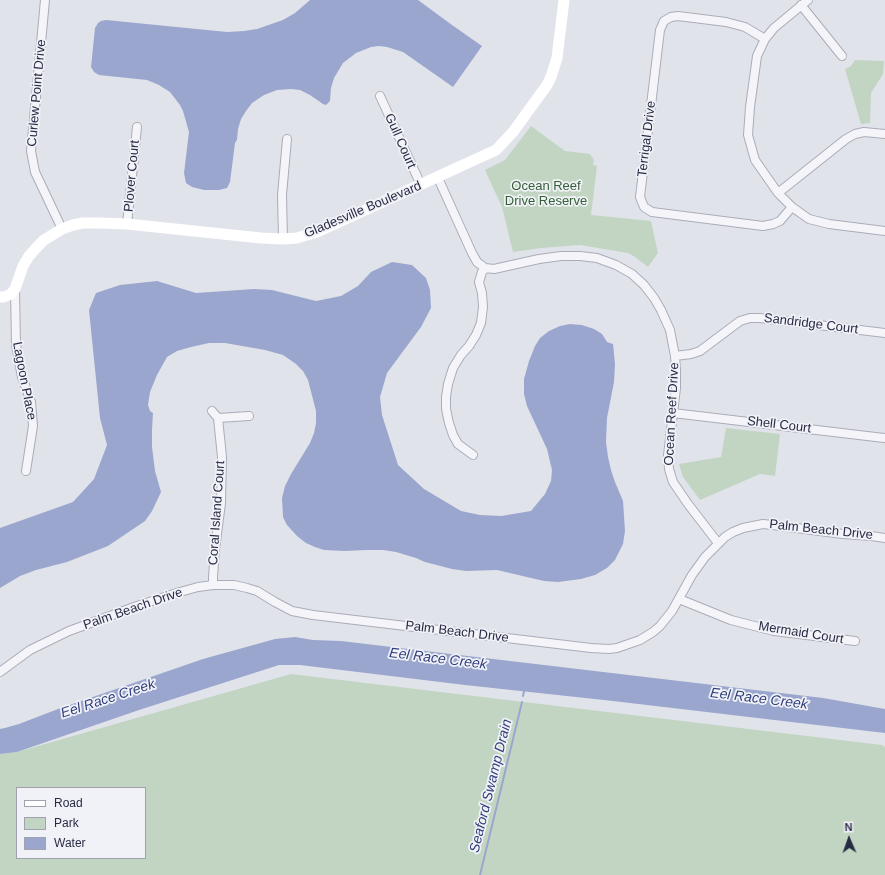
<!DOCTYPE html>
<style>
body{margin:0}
#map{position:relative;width:885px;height:875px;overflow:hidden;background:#e1e3eb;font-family:Arial,sans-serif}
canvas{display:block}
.legend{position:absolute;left:16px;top:787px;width:130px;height:72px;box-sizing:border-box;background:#f1f2f8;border:1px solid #a1a2b0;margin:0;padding:5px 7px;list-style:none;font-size:12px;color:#282b44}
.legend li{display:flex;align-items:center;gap:8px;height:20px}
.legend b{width:20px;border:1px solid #a1a2b0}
.north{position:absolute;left:829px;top:819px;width:40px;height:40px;-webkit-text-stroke:3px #f1f2f8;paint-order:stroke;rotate:358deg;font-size:11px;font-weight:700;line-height:16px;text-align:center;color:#282b44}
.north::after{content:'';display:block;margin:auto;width:14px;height:18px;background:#282b44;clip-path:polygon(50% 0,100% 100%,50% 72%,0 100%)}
</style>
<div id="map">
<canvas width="885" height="875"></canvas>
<ul class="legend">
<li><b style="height:5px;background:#fff"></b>Road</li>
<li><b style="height:11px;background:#c2d5c2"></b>Park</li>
<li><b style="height:11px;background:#9aa6cd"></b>Water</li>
</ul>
<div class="north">N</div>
</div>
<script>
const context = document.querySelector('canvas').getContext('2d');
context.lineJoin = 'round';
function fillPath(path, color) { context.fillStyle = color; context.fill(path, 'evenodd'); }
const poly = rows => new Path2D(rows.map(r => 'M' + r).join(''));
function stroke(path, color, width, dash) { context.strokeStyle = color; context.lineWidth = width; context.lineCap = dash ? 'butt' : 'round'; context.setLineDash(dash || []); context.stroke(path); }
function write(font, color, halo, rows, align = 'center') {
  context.font = font + ' Arial,sans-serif'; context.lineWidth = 3.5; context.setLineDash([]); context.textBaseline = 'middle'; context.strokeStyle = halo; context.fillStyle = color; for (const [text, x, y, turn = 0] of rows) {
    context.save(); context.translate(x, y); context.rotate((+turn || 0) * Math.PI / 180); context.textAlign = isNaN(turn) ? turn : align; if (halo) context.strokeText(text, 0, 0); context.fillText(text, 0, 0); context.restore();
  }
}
fillPath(poly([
 [855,60,884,61,883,74,871,93,870,123,861,124,845,69,851,66],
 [531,126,565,151,590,154,594,160,593,165,597,166,591,215,651,221,658,253,648,267,635,257,628,253,580,245,541,248,513,252,502,207,485,170,505,160],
 [726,428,780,434,775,476,760,474,700,500,683,477,679,464,721,457],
 [291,674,882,745,885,747,885,875,0,875,0,754,17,752],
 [17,788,145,788,145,858,17,858]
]), '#c2d5c2');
fillPath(poly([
 [310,0,418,0,452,25,482,46,453,87,403,52,387,47,379,46,371,47,356,53,343,63,334,78,331,88,330,101,326,105,323,104,310,95,300,90,291,89,277,90,264,95,252,103,246,111,241,119,238,129,237,140,235,143,230,182,227,188,219,190,204,190,192,187,186,183,184,173,189,132,183,111,180,105,170,92,159,85,147,80,99,75,94,72,91,67,95,28,98,23,101,21,106,20,227,32,244,31,257,29,283,20,295,13],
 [392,262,412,265,426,278,430,290,431,308,421,327,387,373,380,397,382,415,398,465,424,489,461,511,480,515,501,516,531,511,545,494,551,481,552,470,547,449,527,406,524,394,524,379,529,361,535,346,540,338,549,331,560,326,570,324,582,325,594,329,602,334,607,342,613,344,615,364,614,382,607,418,606,442,608,457,611,470,615,482,623,501,625,531,623,544,615,560,607,568,595,575,581,579,558,582,544,581,497,570,466,571,452,569,425,562,416,558,396,552,383,550,366,550,345,551,324,550,315,547,306,543,297,536,287,525,283,517,282,498,285,486,291,474,310,443,314,433,316,423,316,411,308,380,303,371,296,364,283,355,265,350,225,343,209,343,191,347,177,351,167,357,157,375,150,392,148,405,150,411,153,413,152,430,152,447,155,471,161,492,152,511,145,521,108,546,67,562,36,570,20,576,0,588,0,528,73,502,94,479,107,445,100,418,89,310,96,293,120,285,157,281,196,293,254,289,272,290,316,301,341,296,358,286,371,272],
 [295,637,313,640,341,641,823,698,885,709,885,733,613,701,465,685,300,665,279,665,139,710,17,752,0,754,0,729,5,728,19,724,58,709,203,659,275,639]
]), '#9aa6cd');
stroke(poly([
 [523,696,524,691],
 [480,875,522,702]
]), '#9aa6cd', 2);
const street = poly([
 [45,0,31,151,35,172,62,229],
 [808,0,774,28,765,39,757,56,750,107,748,135,755,160,778,193,792,207,809,219,829,224,885,231],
 [801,5,842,56],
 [765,39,745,27,726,22,678,16,671,17,664,21,660,30,640,197,644,207,652,212,763,226,773,224,780,221,792,207],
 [380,96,421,185],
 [438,178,472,253,477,262,485,268,494,269,539,259,561,256,580,256,597,258,616,265,632,274,644,285,654,298,661,310,670,330,675,356,676,370,676,388,668,455,669,469,673,482,688,504,718,543],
 [778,193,846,139,855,134,864,132,885,134],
 [127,224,137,127],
 [283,239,282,195,287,139],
 [15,289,16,345,22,377,31,402,33,426,26,471],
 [675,356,691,354,700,351,740,321,750,318,760,318,885,333],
 [212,411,218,418,222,457,221,503,215,549,213,577,213,585],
 [673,413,884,438],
 [218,418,249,416],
 [473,455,458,444,453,435,449,423,446,409,446,397,448,384,453,368,461,355,469,346,476,335,481,323,483,307,482,293,479,282,482,272,485,268],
 [679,599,731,620,774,631,855,641],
 [0,672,30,650,69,631,137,606,180,592,198,587,213,585,234,585,247,588,257,591,275,602,292,611,313,615,591,648,609,649,617,648,640,640,653,632,660,626,672,611,692,575,705,557,725,537,733,532,743,528,763,524,773,525,843,534,871,536,885,538]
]);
stroke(street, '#aaacb9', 10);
stroke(street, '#f5f5f9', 8);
stroke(poly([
 [0,297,4,297,11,294,15,289,23,266,29,256,37,247,44,240,62,229,73,225,83,223,100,223,127,224,261,238,283,239,297,238,317,232,496,150,513,132,547,85,551,77,557,58,564,0]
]), '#fff', 11);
write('13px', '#282b44', '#f1f2f8', [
 ["Curlew Point Drive",37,93,-85],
 ["Terrigal Drive",647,139,-83],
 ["Gull Court",400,141,66],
 ["Plover Court",132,176,-85],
 ["Gladesville Boulevard",363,210,-23],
 ["Sandridge Court",811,324,7],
 ["Lagoon Place",24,381,79],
 ["Ocean Reef Drive",672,414,-87],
 ["Shell Court",779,425,7],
 ["Coral Island Court",217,513,-86],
 ["Palm Beach Drive",821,530,6],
 ["Palm Beach Drive",133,609,-19],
 ["Palm Beach Drive",457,632,7],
 ["Mermaid Court",801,633,9]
]);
write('13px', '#356137', '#f1f2f8', [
 ["Ocean Reef",546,186],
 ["Drive Reserve",546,201]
]);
write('italic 14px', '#2f3e7b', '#f1f2f8', [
 ["Eel Race Creek",438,659,7],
 ["Eel Race Creek",108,699,-18],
 ["Eel Race Creek",759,699,7],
 ["Seaford Swamp Drain",491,786,-76]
]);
</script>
